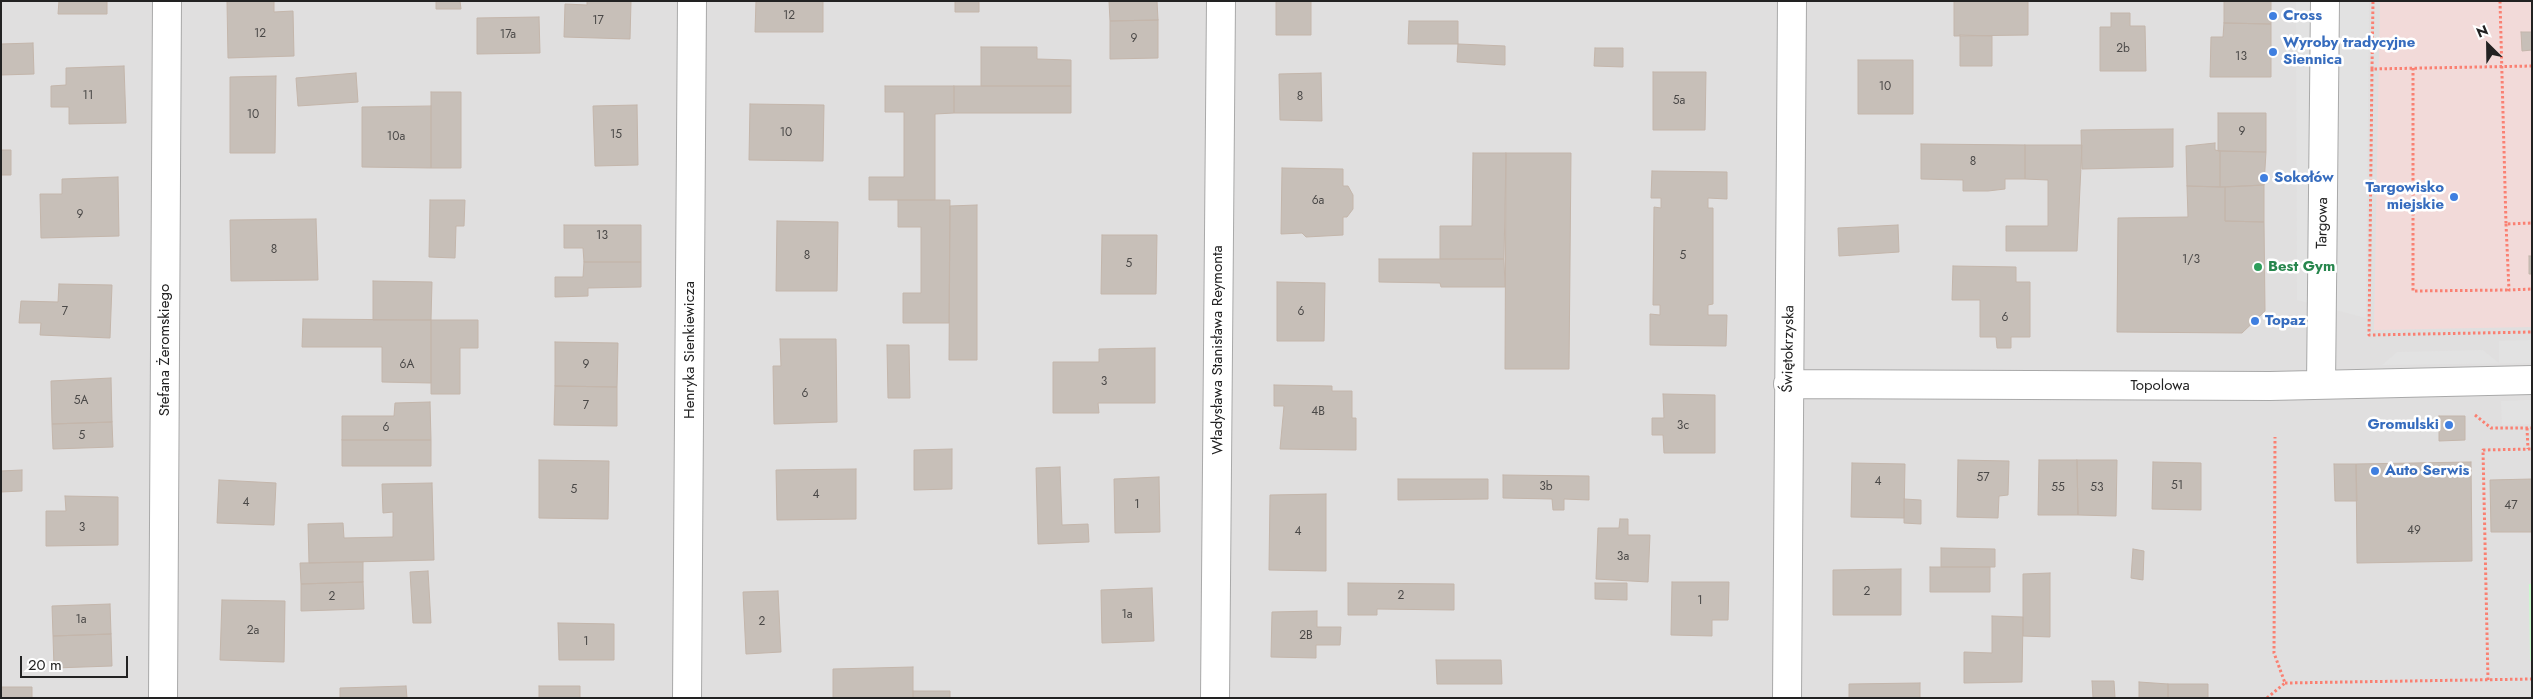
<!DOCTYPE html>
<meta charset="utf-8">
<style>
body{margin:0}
#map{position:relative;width:2533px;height:699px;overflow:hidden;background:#f2efe9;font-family:Jost,sans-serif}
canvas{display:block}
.frame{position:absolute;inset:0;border:2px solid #222;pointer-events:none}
.north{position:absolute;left:2463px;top:20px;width:50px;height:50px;-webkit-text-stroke:4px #fff;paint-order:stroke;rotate:337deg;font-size:14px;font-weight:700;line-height:20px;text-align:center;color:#222}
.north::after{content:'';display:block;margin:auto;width:18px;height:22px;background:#222;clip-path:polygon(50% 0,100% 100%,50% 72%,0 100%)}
.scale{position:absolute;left:20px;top:656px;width:108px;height:22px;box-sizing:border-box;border:2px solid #222;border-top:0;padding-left:6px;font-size:15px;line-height:18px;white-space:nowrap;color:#222;-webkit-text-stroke:4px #fff;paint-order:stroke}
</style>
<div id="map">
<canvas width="2533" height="699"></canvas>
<div class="frame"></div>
<div class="north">N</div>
<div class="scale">20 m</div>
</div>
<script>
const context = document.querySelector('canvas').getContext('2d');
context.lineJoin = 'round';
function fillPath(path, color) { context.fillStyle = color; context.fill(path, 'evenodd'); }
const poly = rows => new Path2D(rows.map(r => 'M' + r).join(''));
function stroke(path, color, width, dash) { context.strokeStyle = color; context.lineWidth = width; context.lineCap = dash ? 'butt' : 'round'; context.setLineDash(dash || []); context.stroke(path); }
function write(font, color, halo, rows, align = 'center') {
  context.font = font + ' Jost,sans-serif'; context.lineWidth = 5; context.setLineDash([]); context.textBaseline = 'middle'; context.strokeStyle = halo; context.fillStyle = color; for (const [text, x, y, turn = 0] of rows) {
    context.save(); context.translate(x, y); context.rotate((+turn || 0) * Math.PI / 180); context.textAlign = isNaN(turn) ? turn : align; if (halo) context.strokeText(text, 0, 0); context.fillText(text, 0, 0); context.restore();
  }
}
fillPath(poly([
 [1,1,2532,1,2532,698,1,698]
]), '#e0dfdf');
fillPath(poly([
 [2380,1,2532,1,2532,327,2374,330]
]), '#f2dad9');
fillPath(poly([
 [2529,584,2532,584,2532,661,2530,661]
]), '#c8facc');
fillPath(poly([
 [2296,1,2369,1,2366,318,2297,300],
 [2532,340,2532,363,2382,365,2397,352,2483,350,2499,363,2499,341],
 [2532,400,2532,424,2502,425,2501,401]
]), '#e2e2e2');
const building = poly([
 [59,1,107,1,107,14,58,14,59,1],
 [227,1,274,1,274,12,293,11,294,56,228,58,227,1],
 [436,1,460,1,461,9,436,9,436,1],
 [587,1,631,1,630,39,564,37,565,4,587,5,587,1],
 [756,1,823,1,823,32,755,32,756,1],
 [955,1,979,1,979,12,955,12,955,1],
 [1109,1,1157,1,1158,20,1110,21,1109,1],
 [1276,1,1311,1,1311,35,1276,35,1276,1],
 [1954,1,2028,1,2028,35,1954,36,1954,1],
 [2224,1,2271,1,2271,24,2224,23,2224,1],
 [2111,13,2130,13,2130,26,2145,26,2146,71,2100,71,2100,27,2111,27,2111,13],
 [539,17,540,53,477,54,477,18,539,17],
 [1158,20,1158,58,1110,59,1110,21,1158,20],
 [1409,21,1458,21,1458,44,1408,44,1409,21],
 [2224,23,2271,24,2271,77,2210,77,2211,37,2223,37,2224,23],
 [2521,32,2532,32,2532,50,2522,51,2521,32],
 [1960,35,1992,36,1992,66,1960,66,1960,35],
 [33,43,34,74,1,75,1,44,33,43],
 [1458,44,1505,46,1505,65,1457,62,1458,44],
 [981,47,1037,47,1037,59,1071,60,1071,86,981,86,981,47],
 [1595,48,1623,48,1623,67,1594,66,1595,48],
 [1858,60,1913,60,1913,114,1858,114,1858,60],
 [124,66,126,123,69,124,69,107,51,107,51,86,66,85,66,68,124,66],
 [1653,72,1706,72,1705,130,1653,130,1653,72],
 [356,73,358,102,298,106,296,78,356,73],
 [1321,73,1322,121,1280,120,1279,74,1321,73],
 [276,76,275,153,230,153,230,77,276,76],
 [885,86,954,86,954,113,935,114,935,200,869,200,869,177,904,177,904,112,885,112,885,86],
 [954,86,1071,86,1071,113,954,113,954,86],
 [431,92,461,92,461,168,431,168,431,92],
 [750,104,824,105,823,161,749,160,750,104],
 [637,105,638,165,595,166,593,106,637,105],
 [431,106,431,168,362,167,362,107,431,106],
 [2218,113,2266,113,2266,152,2218,151,2218,113],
 [2173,129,2173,167,2082,169,2081,130,2173,129],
 [2215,143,2215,150,2220,151,2220,187,2187,186,2186,146,2215,143],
 [1921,144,2025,145,2025,179,2005,179,2005,189,1988,191,1963,191,1963,180,1921,179,1921,144],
 [2025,145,2082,145,2077,251,2006,251,2006,226,2048,226,2048,180,2025,179,2025,145],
 [1,150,11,150,11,175,1,175,1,150],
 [2220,151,2266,152,2264,185,2220,187,2220,151],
 [1473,153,1506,153,1504,259,1440,259,1440,226,1472,226,1473,153],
 [1506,153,1571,153,1569,369,1505,369,1506,153],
 [1282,168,1343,169,1343,186,1348,186,1353,195,1353,209,1347,217,1343,217,1343,235,1306,237,1302,233,1281,234,1282,168],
 [1652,171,1727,172,1727,199,1708,198,1708,208,1713,208,1713,304,1708,305,1708,315,1727,315,1726,346,1650,345,1650,314,1660,315,1660,305,1653,305,1654,207,1661,208,1661,198,1651,198,1652,171],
 [118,177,119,236,41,238,40,194,62,194,62,179,118,177],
 [2264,185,2264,222,2225,221,2225,187,2264,185],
 [2187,186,2225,187,2225,221,2264,222,2265,311,2242,333,2117,332,2118,218,2188,217,2187,186],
 [430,200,465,200,464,226,456,226,455,258,429,257,430,200],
 [898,200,950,200,949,323,903,323,903,293,921,293,921,227,898,227,898,200],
 [977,205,977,360,949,360,950,206,977,205],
 [316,219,318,280,231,281,230,220,316,219],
 [777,221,838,222,837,291,776,291,777,221],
 [564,225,641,225,641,262,584,262,583,248,564,248,564,225],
 [1898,225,1899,252,1839,256,1838,228,1898,225],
 [1102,235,1157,235,1156,294,1101,294,1102,235],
 [2529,256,2532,256,2532,274,2529,274,2529,256],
 [1379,259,1504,259,1505,287,1441,287,1440,283,1379,282,1379,259],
 [584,262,641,262,641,287,588,288,588,296,555,297,555,277,583,277,584,262],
 [1953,266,2016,267,2016,282,2030,282,2030,337,2011,337,2011,348,1997,348,1996,337,1980,337,1980,300,1952,300,1953,266],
 [373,281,432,282,431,320,373,320,373,281],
 [1277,282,1325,283,1324,341,1277,341,1277,282],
 [59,284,112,285,110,338,40,335,41,323,19,323,21,301,58,302,59,284],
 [303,319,431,320,431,383,382,382,382,347,302,347,303,319],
 [431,320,478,320,478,348,460,348,460,394,431,394,431,320],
 [780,339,836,339,837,422,774,424,773,366,781,366,780,339],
 [555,342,618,343,617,387,555,386,555,342],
 [887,345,909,345,910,398,888,398,887,345],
 [1155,348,1155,403,1098,403,1099,413,1053,413,1053,362,1099,362,1099,349,1155,348],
 [111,378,112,422,52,424,51,381,111,378],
 [1274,385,1332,386,1332,391,1352,391,1352,418,1356,418,1356,450,1280,449,1284,406,1274,406,1274,385],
 [555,386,617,387,617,426,554,425,555,386],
 [1663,394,1715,395,1715,453,1664,453,1663,435,1652,435,1652,418,1664,418,1663,394],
 [430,402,431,440,342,440,342,416,394,416,395,403,430,402],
 [2439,416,2465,416,2465,440,2439,441,2439,416],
 [112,422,113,447,53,449,52,424,112,422],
 [342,440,431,440,431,466,342,466,342,440],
 [952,449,952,489,914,490,914,450,952,449],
 [539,460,609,461,608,519,539,518,539,460],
 [1958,460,2009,461,2008,495,1999,496,1998,518,1957,517,1958,460],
 [2039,460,2077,460,2078,515,2038,515,2039,460],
 [2077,460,2117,460,2116,516,2078,515,2077,460],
 [2153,462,2201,463,2201,510,2152,509,2153,462],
 [2471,462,2472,561,2357,563,2356,464,2471,462],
 [1852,463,1905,464,1904,518,1851,517,1852,463],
 [2334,464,2356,464,2357,501,2335,501,2334,464],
 [1060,467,1062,525,1088,524,1089,542,1038,544,1036,468,1060,467],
 [856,469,856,519,777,520,776,470,856,469],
 [22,470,22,491,1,492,1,471,22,470],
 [1503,475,1589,476,1589,500,1564,499,1564,510,1553,510,1552,499,1503,498,1503,475],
 [1159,477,1160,532,1115,533,1114,479,1159,477],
 [1398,479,1488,479,1488,499,1398,500,1398,479],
 [2532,479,2532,532,2491,532,2490,480,2532,479],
 [219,480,276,483,274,525,217,523,219,480],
 [432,483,434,560,309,563,308,524,343,523,344,538,393,537,393,512,383,513,382,484,432,483],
 [1326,494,1326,571,1269,570,1270,495,1326,494],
 [65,496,118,497,118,545,46,546,46,511,66,511,65,496],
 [1904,499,1921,500,1921,524,1904,523,1904,499],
 [1620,519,1628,519,1628,535,1650,535,1648,582,1596,579,1598,528,1619,528,1620,519],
 [1941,548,1995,549,1995,567,1941,567,1941,548],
 [2133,549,2144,551,2143,580,2131,578,2133,549],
 [363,562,363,582,301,584,300,563,363,562],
 [1930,567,1990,567,1990,592,1930,592,1930,567],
 [1901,569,1901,615,1833,615,1833,570,1901,569],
 [428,571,431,623,413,623,410,572,428,571],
 [2050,573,2050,637,2023,636,2023,574,2050,573],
 [363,582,364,609,301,611,301,584,363,582],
 [1672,582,1729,582,1728,620,1712,620,1712,636,1671,635,1672,582],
 [1348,583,1454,584,1454,610,1377,609,1377,615,1348,615,1348,583],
 [1595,583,1627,583,1627,600,1595,599,1595,583],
 [1152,588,1154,641,1102,643,1101,590,1152,588],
 [778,591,781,652,746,654,743,592,778,591],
 [222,600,285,601,284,662,220,660,222,600],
 [110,604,111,634,53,636,52,606,110,604],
 [1317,611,1317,627,1341,627,1340,645,1316,645,1316,658,1271,657,1272,612,1317,611],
 [1992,616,2023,617,2022,682,1964,683,1964,652,1992,653,1992,616],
 [558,623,614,624,614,660,559,660,558,623],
 [111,634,112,666,54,668,53,636,111,634],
 [1436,660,1501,660,1502,684,1437,684,1436,660],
 [913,667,913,698,833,698,833,669,913,667],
 [2092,681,2114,681,2115,698,2093,698,2092,681],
 [2139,682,2168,684,2168,698,2139,698,2139,682],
 [1920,683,1920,698,1849,698,1849,684,1920,683],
 [2168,684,2208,684,2208,698,2168,698,2168,684],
 [406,686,407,698,340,698,340,688,406,686],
 [539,686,580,686,580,698,539,698,539,686],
 [1,687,32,687,32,698,1,698,1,687],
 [913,691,950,691,950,698,913,698,913,691]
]);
fillPath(building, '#c7bfb8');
stroke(building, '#c4b6ab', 1);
const minor = poly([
 [1788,384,2270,386,2532,380],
 [2321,385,2325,1],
 [163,698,167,1],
 [687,698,692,1],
 [1215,698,1221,1],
 [1787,698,1792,1]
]);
stroke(minor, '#a9a9a9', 30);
stroke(poly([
 [2500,1,2506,224,2532,223],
 [2532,66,2372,69,2369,335,2532,332],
 [2413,68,2413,291,2509,290],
 [2372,69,2373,1],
 [2506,224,2509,290,2532,289],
 [2475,415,2491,428,2532,428],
 [2527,428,2528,449],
 [2488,680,2483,450,2532,449],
 [2285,683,2532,679],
 [2267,698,2285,683,2274,653,2275,437]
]), '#fa8072', 3, [2.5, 2.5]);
stroke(minor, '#fff', 28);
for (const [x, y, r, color] of [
 [2273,16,5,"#3f7fe0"],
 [2273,52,5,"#3f7fe0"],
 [2264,178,5,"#3f7fe0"],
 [2454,197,5,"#3f7fe0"],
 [2258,267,5,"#2e9e5b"],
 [2255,321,5,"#3f7fe0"],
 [2449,425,5,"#3f7fe0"],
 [2375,471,5,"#3f7fe0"]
]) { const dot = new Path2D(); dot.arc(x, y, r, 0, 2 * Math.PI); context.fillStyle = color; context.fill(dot); stroke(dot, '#fff', 2); }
write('12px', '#4b4948', null, [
 ["12",789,16],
 ["17",598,21],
 ["12",260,34],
 ["17a",508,35],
 ["9",1134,39],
 ["2b",2123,49],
 ["13",2241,57],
 ["10",1885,87],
 ["11",88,96],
 ["8",1300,97],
 ["5a",1679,101],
 ["10",253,115],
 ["9",2242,132],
 ["10",786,133],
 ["15",616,135],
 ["10a",396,137],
 ["8",1973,162],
 ["6a",1318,201],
 ["9",80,215],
 ["13",602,236],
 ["8",274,250],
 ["8",807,256],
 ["5",1683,256],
 ["1/3",2191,260],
 ["5",1129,264],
 ["7",65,312],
 ["6",1301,312],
 ["6",2005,318],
 ["6A",407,365],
 ["9",586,365],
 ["3",1104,382],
 ["6",805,394],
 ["5A",81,401],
 ["7",586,406],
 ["4B",1318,412],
 ["3c",1683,426],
 ["6",386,428],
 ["5",82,436],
 ["57",1983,478],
 ["4",1878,482],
 ["51",2177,486],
 ["3b",1546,487],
 ["55",2058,488],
 ["53",2097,488],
 ["5",574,490],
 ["4",816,495],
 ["4",246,503],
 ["1",1137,505],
 ["47",2511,506],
 ["3",82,528],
 ["49",2414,531],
 ["4",1298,532],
 ["3a",1623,557],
 ["2",1867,592],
 ["2",1401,596],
 ["2",332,597],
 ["1",1700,601],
 ["1a",1127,615],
 ["1a",81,620],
 ["2",762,622],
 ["2a",253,631],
 ["2B",1306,636],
 ["1",586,642]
]);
write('bold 15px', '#366cbe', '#fff', [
 ["Cross",2283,16],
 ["Wyroby tradycyjne",2283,43],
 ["Siennica",2283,60],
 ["Sokołów",2274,178],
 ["Targowisko",2444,188,"right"],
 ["miejskie",2444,205,"right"],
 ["Topaz",2265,321],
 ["Gromulski",2439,425,"right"],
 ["Auto Serwis",2385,471]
], 'left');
write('15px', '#222', '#fff', [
 ["Targowa",2323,223,-89],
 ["Świętokrzyska",1789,349,-89],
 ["Stefana Żeromskiego",165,350,-90],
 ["Henryka Sienkiewicza",690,350,-90],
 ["Władysława Stanisława Reymonta",1218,350,-90],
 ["Topolowa",2160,386]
]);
write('bold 15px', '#27864d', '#fff', [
 ["Best Gym",2268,267]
], 'left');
</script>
